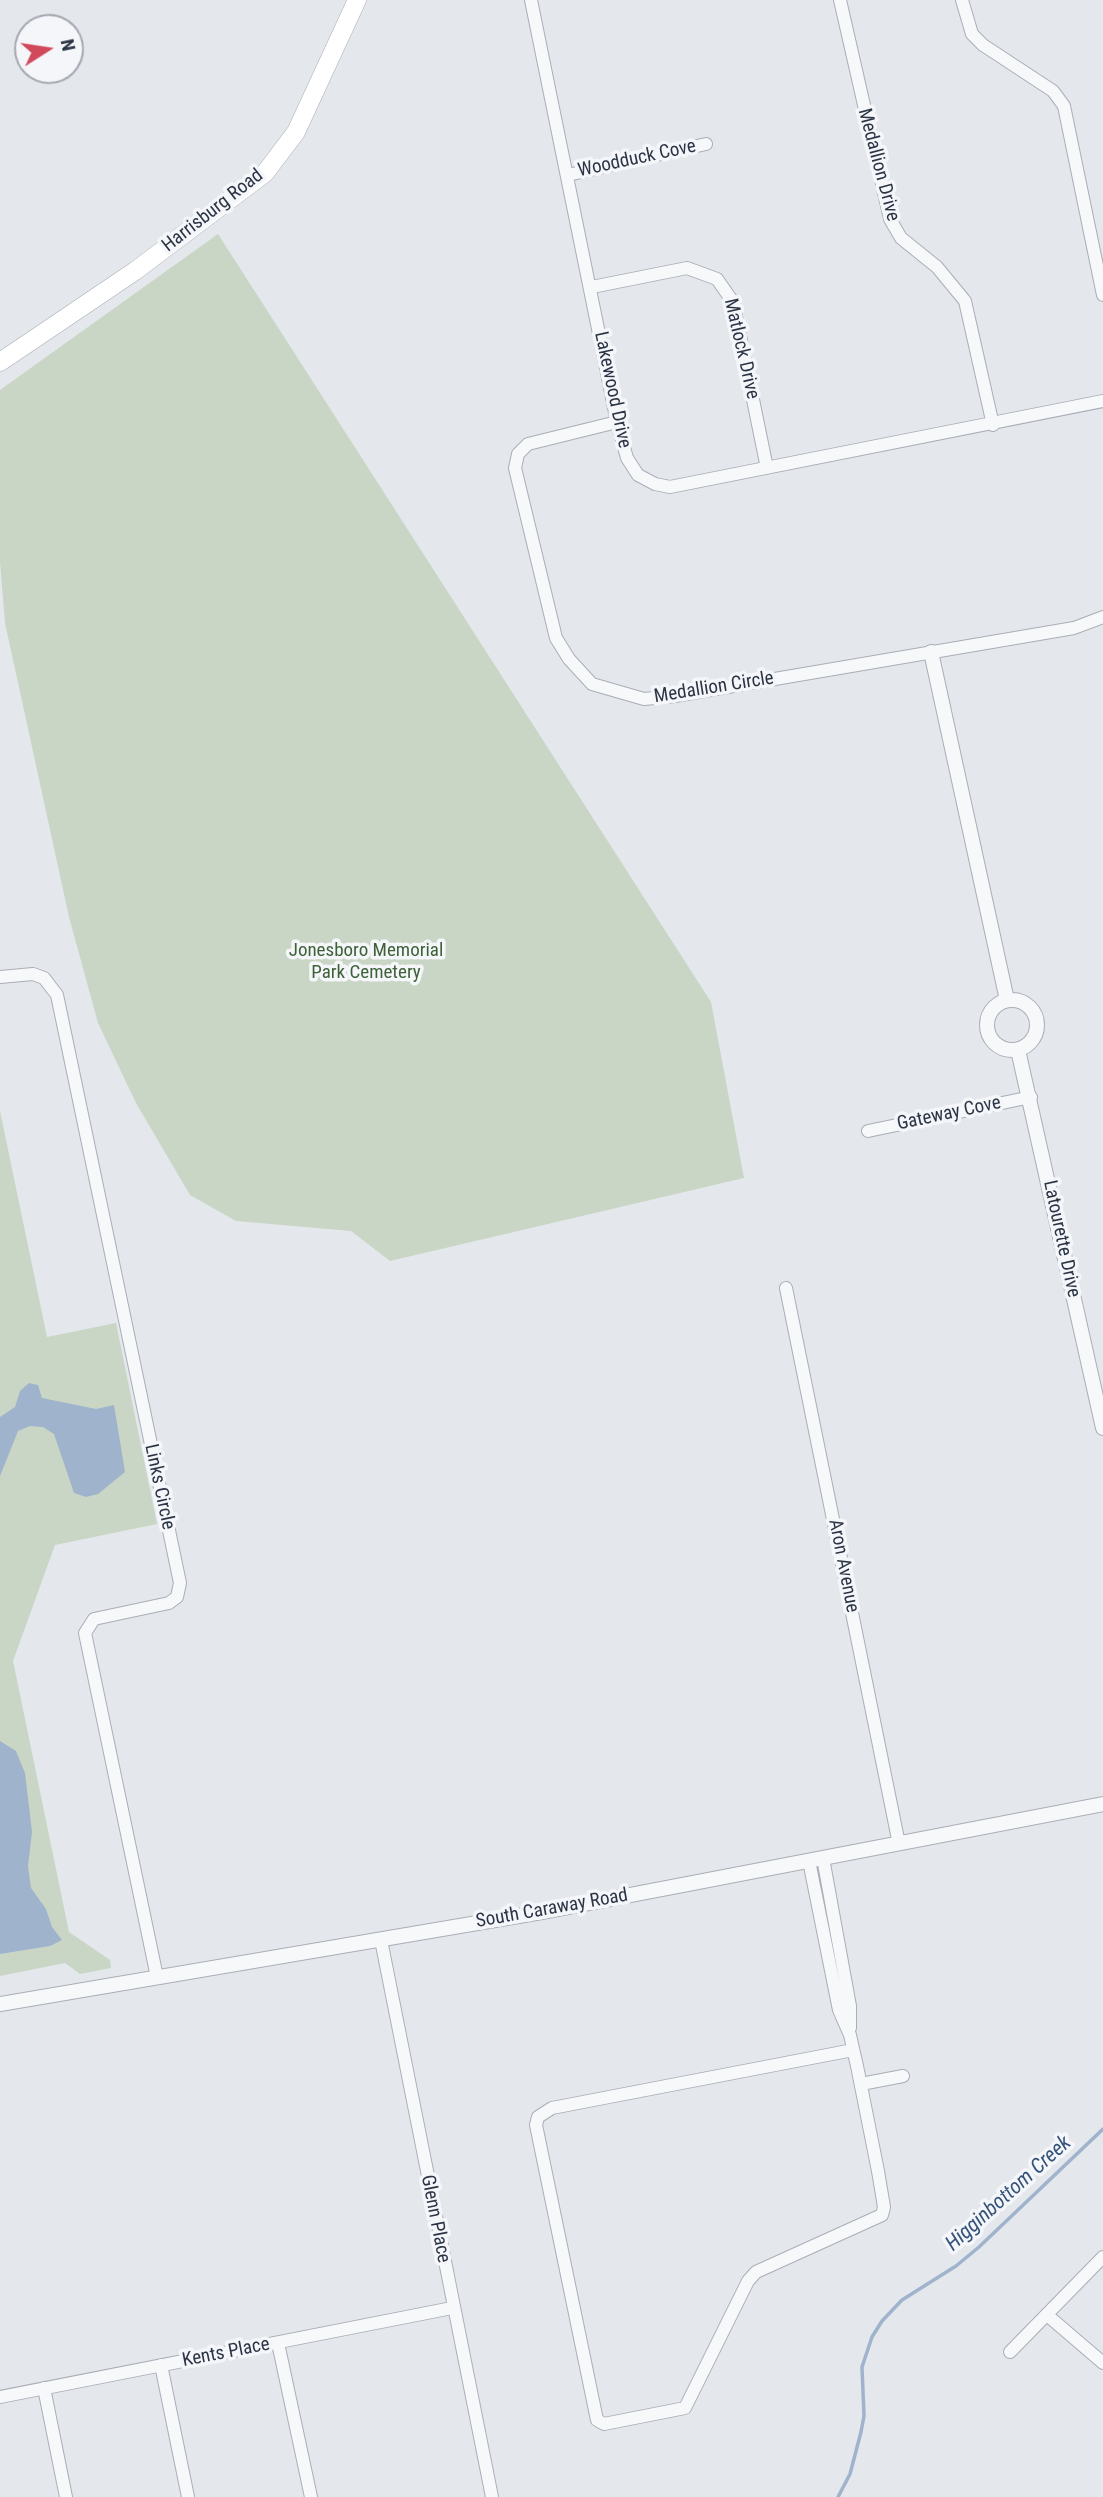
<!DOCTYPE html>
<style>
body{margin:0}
#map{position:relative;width:1103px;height:2497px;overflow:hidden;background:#e4e7ec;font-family:"Roboto Condensed",sans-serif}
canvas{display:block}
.north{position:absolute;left:14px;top:14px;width:70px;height:70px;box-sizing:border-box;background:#f4f6f9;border:2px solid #a4a8b1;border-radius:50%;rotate:78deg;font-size:19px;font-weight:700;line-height:28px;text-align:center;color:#2b3445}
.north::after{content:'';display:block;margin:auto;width:24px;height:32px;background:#d1495b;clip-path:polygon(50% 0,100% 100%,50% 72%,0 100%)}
</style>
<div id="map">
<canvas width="1103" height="2497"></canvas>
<div class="north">N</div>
</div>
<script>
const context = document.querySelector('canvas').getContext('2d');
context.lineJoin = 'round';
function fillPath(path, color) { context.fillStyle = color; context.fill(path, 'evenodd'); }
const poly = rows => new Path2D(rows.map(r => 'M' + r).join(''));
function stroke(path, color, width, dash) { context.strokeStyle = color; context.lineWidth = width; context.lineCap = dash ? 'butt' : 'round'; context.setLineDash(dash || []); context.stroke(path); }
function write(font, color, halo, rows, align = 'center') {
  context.font = font + ' "Roboto Condensed",sans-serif'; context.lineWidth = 7; context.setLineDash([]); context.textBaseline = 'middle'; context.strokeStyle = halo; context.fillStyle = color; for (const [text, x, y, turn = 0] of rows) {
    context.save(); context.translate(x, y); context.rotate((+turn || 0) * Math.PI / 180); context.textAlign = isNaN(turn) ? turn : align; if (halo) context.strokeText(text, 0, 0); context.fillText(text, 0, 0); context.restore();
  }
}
fillPath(poly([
 [218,234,711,1002,744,1178,390,1261,351,1231,236,1221,190,1195,136,1103,98,1023,69,917,5,623,0,562,0,390],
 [0,1111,47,1337,116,1323,157,1524,55,1545,13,1661,69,1932,110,1960,111,1968,80,1974,65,1963,0,1976]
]), '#c9d6c5');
fillPath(poly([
 [29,1383,38,1385,42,1398,96,1409,114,1405,125,1472,98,1494,86,1497,74,1493,54,1434,43,1427,30,1426,18,1431,0,1476,0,1417,15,1407,20,1391],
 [0,1741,16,1751,25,1773,32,1832,28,1866,31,1888,46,1909,52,1927,62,1940,50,1946,0,1954]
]), '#9fb4cc');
stroke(poly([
 [838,2497,850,2474,861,2432,864,2416,862,2367,872,2337,882,2321,902,2300,956,2266,979,2247,1103,2129]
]), '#9fb4cc', 3.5);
const minor = poly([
 [531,0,617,422,627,458,638,475,655,484,670,487,1103,401],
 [840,0,890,219,901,238,937,267,965,301,993,425],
 [962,0,972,34,983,45,1053,91,1064,106,1103,295],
 [568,175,706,144],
 [592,287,687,268,717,279,733,302,767,468],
 [617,422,528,444,518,454,515,468,556,638,569,659,592,684,644,699,675,696,1074,628,1103,617],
 [0,977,33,974,44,978,57,995,180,1583,177,1597,169,1603,94,1619,85,1633,157,1977],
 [868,1131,1031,1097],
 [786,1288,899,1844],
 [823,1858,850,2006,850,2028],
 [809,1861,839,2010,850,2035,857,2066,878,2171,884,2207,882,2215,756,2272,748,2281,685,2408,604,2424,597,2420,536,2125,538,2117,552,2108,853,2050],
 [381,1940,492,2497],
 [861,2084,903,2076],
 [1047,2315,1103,2363],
 [278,2343,311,2497],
 [1010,2352,1103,2257],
 [161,2365,188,2497],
 [44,2388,66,2497],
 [0,2397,452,2308]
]);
const tertiary = poly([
 [931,652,1007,1000],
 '987 1025a25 25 0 1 1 50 0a25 25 0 1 1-50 0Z',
 [1018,1050,1103,1428],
 [0,2004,542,1912,1103,1804]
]);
const secondary = poly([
 [0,362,135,271,265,173,296,132,357,0]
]);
stroke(minor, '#a9aeb7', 14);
stroke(tertiary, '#a9aeb7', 16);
stroke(secondary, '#a9aeb7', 19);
stroke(minor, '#f7f8fa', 12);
stroke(tertiary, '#f7f8fa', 14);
stroke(secondary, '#fff', 18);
write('19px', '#2b3445', '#f4f6f9', [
 ["Woodduck Cove",637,159,-12],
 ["Medallion Drive",878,165,75],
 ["Harrisburg Road",213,211,-38],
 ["Matlock Drive",741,349,77],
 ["Lakewood Drive",612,390,78],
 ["Medallion Circle",714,688,-9],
 ["Gateway Cove",949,1114,-12],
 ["Latourette Drive",1061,1239,78],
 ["Links Circle",159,1487,78],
 ["Aron Avenue",843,1566,79],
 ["South Caraway Road",552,1909,-10],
 ["Glenn Place",435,2219,79],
 ["Kents Place",226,2353,-11]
]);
write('19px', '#3f6138', '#f4f6f9', [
 ["Jonesboro Memorial",366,951],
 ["Park Cemetery",366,973]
]);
write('italic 21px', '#34527a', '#f4f6f9', [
 ["Higginbottom Creek",1009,2194,-42]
]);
</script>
